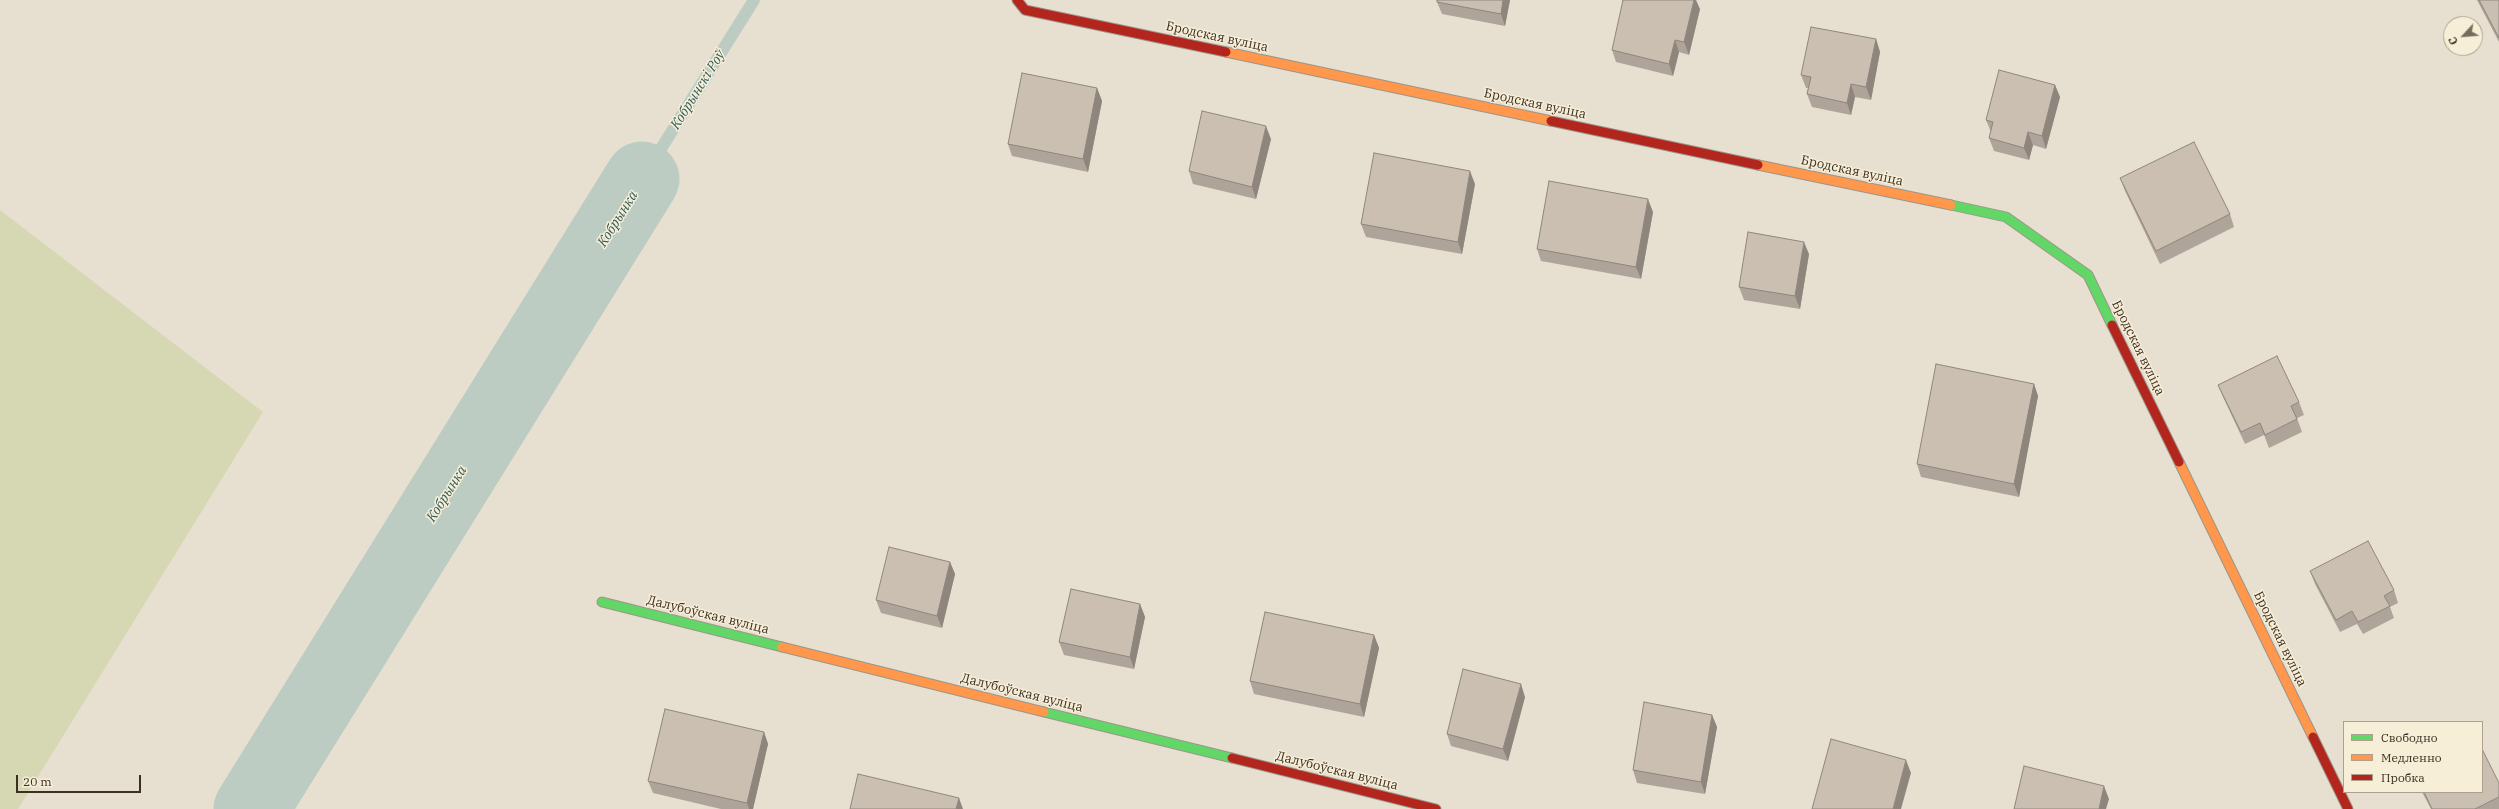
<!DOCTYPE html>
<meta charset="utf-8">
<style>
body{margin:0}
#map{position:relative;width:2499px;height:809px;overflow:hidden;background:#e7e0d1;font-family:"IBM Plex Serif",serif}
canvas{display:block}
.legend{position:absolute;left:2343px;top:721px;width:140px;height:72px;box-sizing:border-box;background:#f7eed8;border:1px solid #ada18e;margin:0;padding:5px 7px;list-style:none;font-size:12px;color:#3d2e20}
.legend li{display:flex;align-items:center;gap:8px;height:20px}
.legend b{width:20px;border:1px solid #ada18e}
.north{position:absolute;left:2443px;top:16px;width:40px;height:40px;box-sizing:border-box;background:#f7eed8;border:1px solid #ada18e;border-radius:50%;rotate:244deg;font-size:11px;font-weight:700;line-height:16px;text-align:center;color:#3d2e20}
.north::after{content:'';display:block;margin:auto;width:14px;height:18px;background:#786c5e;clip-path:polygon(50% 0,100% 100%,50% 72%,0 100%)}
.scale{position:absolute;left:16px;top:775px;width:125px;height:18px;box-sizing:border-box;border:2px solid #3d2e20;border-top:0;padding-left:5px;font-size:12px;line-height:14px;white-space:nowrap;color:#3d2e20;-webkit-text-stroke:3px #f7eed8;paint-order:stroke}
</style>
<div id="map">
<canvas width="2499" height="809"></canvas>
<ul class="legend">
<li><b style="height:5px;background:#63d668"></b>Свободно</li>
<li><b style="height:5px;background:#ff974d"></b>Медленно</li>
<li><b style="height:5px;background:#b3261e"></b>Пробка</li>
</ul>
<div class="north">С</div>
<div class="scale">20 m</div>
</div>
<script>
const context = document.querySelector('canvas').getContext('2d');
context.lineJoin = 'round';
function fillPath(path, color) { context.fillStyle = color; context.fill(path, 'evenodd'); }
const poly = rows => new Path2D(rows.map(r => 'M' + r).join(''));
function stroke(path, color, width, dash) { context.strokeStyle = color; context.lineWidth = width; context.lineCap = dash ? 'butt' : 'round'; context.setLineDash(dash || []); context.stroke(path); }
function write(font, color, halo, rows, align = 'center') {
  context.font = font + ' "IBM Plex Serif",serif'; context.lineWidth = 3; context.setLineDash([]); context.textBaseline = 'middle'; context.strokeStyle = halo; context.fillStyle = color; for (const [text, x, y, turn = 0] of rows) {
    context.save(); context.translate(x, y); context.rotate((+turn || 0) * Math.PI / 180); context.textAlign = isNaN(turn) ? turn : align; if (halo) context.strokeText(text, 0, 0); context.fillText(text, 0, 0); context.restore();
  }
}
fillPath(poly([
 [0,210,263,412,18,809,0,809]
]), '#d6d7b3');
stroke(poly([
 [642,179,754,0]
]), '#bcccc2', 12);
stroke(poly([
 [251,809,642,179]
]), '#bcccc2', 75);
const fast = poly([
 [1951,205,2006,217,2088,275,2112,325],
 [602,602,782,647],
 [1044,712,1232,758]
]);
const slow = poly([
 [1226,52,1551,121],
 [1758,165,1951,205],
 [2179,462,2313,737],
 [782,647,1044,712]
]);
const jam = poly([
 [1017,0,1025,10,1226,52],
 [1551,121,1758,165],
 [2112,325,2179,462],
 [2313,737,2348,809],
 [1232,758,1436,809]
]);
stroke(fast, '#9c958a', 11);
stroke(slow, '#9c958a', 11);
stroke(jam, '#9c958a', 11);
stroke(fast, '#63d668', 9);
stroke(slow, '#ff974d', 9);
stroke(jam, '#b3261e', 9);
fillPath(poly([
 [1437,0,1510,0,1505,26,1442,14,1437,2],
 [2477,0,2499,0,2499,42],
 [1700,9,1689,55,1679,52,1673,76,1616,62,1612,50],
 [1876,39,1880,52,1871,100,1855,97,1851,115,1812,107,1807,94,1808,88,1806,88,1801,75],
 [2055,85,2060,97,2046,149,2033,145,2029,160,1994,151,1989,138,1991,132,1986,120],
 [1097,88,1102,101,1088,172,1012,156,1008,144],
 [1271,139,1256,199,1193,184,1189,171],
 [2120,178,2230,214,2234,227,2160,264,2125,191],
 [1475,184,1462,254,1366,237,1361,224],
 [1653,212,1641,279,1541,261,1537,249],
 [1809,254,1800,309,1744,300,1739,287],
 [2034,384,2038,396,2019,497,1921,477,1917,464],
 [2218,385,2299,402,2304,415,2297,418,2302,432,2269,448,2264,435,2245,444,2223,397],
 [950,562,955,574,942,628,881,613,876,600],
 [2310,571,2394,590,2398,603,2390,607,2394,618,2363,634,2357,624,2340,632,2315,584],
 [1140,604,1145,617,1134,669,1064,655,1059,642],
 [1374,635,1379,648,1364,717,1254,694,1250,681],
 [1525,697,1508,761,1451,746,1447,734],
 [1712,715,1717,727,1705,794,1637,783,1633,770],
 [764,732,768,744,753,809,721,809,653,793,648,781],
 [2499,783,2499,809,2431,809,2422,792,2482,792]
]), '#afa499');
fillPath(poly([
 [1503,0,1510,0,1505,26,1501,14],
 [1694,0,1696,0,1700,9,1689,55,1684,42],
 [1876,39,1880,52,1871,100,1866,87],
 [1675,40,1679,52,1673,76,1669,64],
 [1851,84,1855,97,1851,115,1847,103],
 [2055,85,2060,97,2046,149,2042,136],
 [1097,88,1102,101,1088,172,1083,159],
 [1266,126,1271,139,1256,199,1252,187],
 [2028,132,2033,145,2029,160,2024,148],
 [1470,171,1475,184,1462,254,1458,242],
 [1648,199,1653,212,1641,279,1636,267],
 [1804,242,1809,254,1800,309,1795,296],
 [2034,384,2038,396,2019,497,2014,484],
 [950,562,955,574,942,628,937,616],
 [1140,604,1145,617,1134,669,1130,657],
 [1374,635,1379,648,1364,717,1360,704],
 [1521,684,1525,697,1508,761,1503,749],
 [1712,715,1717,727,1705,794,1701,782],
 [764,732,768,744,753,809,749,809,747,803],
 [1906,760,1911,773,1901,809,1893,809],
 [2104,786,2109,799,2106,809,2099,809],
 [959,798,963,809,956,809]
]), '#8e867d');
const building = poly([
 [1437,0,1503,0,1501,14,1437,2,1437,0],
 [1623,0,1694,0,1684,42,1675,40,1669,64,1612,50,1623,0],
 [2479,0,2499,0,2499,38,2479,0],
 [1811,27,1876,39,1866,87,1851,84,1847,103,1807,94,1811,77,1801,75,1811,27],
 [1999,70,2055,85,2042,136,2028,132,2024,148,1989,138,1993,122,1986,120,1999,70],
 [1022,73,1097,88,1083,159,1008,144,1022,73],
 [1202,111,1266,126,1252,187,1189,171,1202,111],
 [2194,142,2230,214,2156,251,2120,178,2194,142],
 [1374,153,1470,171,1458,242,1361,224,1374,153],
 [1549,181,1648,199,1636,267,1537,249,1549,181],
 [1748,232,1804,242,1795,296,1739,287,1748,232],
 [2277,356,2299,402,2291,406,2297,419,2265,435,2260,423,2241,432,2218,385,2277,356],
 [1936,364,2034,384,2014,484,1917,464,1936,364],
 [2368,541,2394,590,2384,596,2390,606,2358,622,2352,611,2336,620,2310,571,2368,541],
 [889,547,950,562,937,616,876,600,889,547],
 [1071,589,1140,604,1130,657,1059,642,1071,589],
 [1265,612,1374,635,1360,704,1250,681,1265,612],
 [1463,669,1521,684,1503,749,1447,734,1463,669],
 [1644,702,1712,715,1701,782,1633,770,1644,702],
 [665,709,764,732,747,803,648,781,665,709],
 [1831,739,1906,760,1893,809,1812,809,1831,739],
 [2482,749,2499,783,2499,797,2475,809,2432,809,2424,792,2482,792,2482,749],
 [2024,766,2104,786,2099,809,2014,809,2024,766],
 [858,774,959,798,956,809,850,809,858,774]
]);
fillPath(building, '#cbbfb2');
stroke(building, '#8e867d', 1);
write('13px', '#3d2e20', '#f7eed8', [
 ["Бродская вуліца",1217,37,12],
 ["Бродская вуліца",1535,104,12],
 ["Бродская вуліца",1852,171,12],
 ["Бродская вуліца",2138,348,64],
 ["Далубоўская вуліца",708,615,14],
 ["Бродская вуліца",2280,639,64],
 ["Далубоўская вуліца",1022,693,14],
 ["Далубоўская вуліца",1337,771,14]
]);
write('italic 14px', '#2f5d5a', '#f7eed8', [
 ["Кобрынскі Роў",698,90,-58],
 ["Кобрынка",618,219,-58],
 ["Кобрынка",447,494,-58]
]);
</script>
